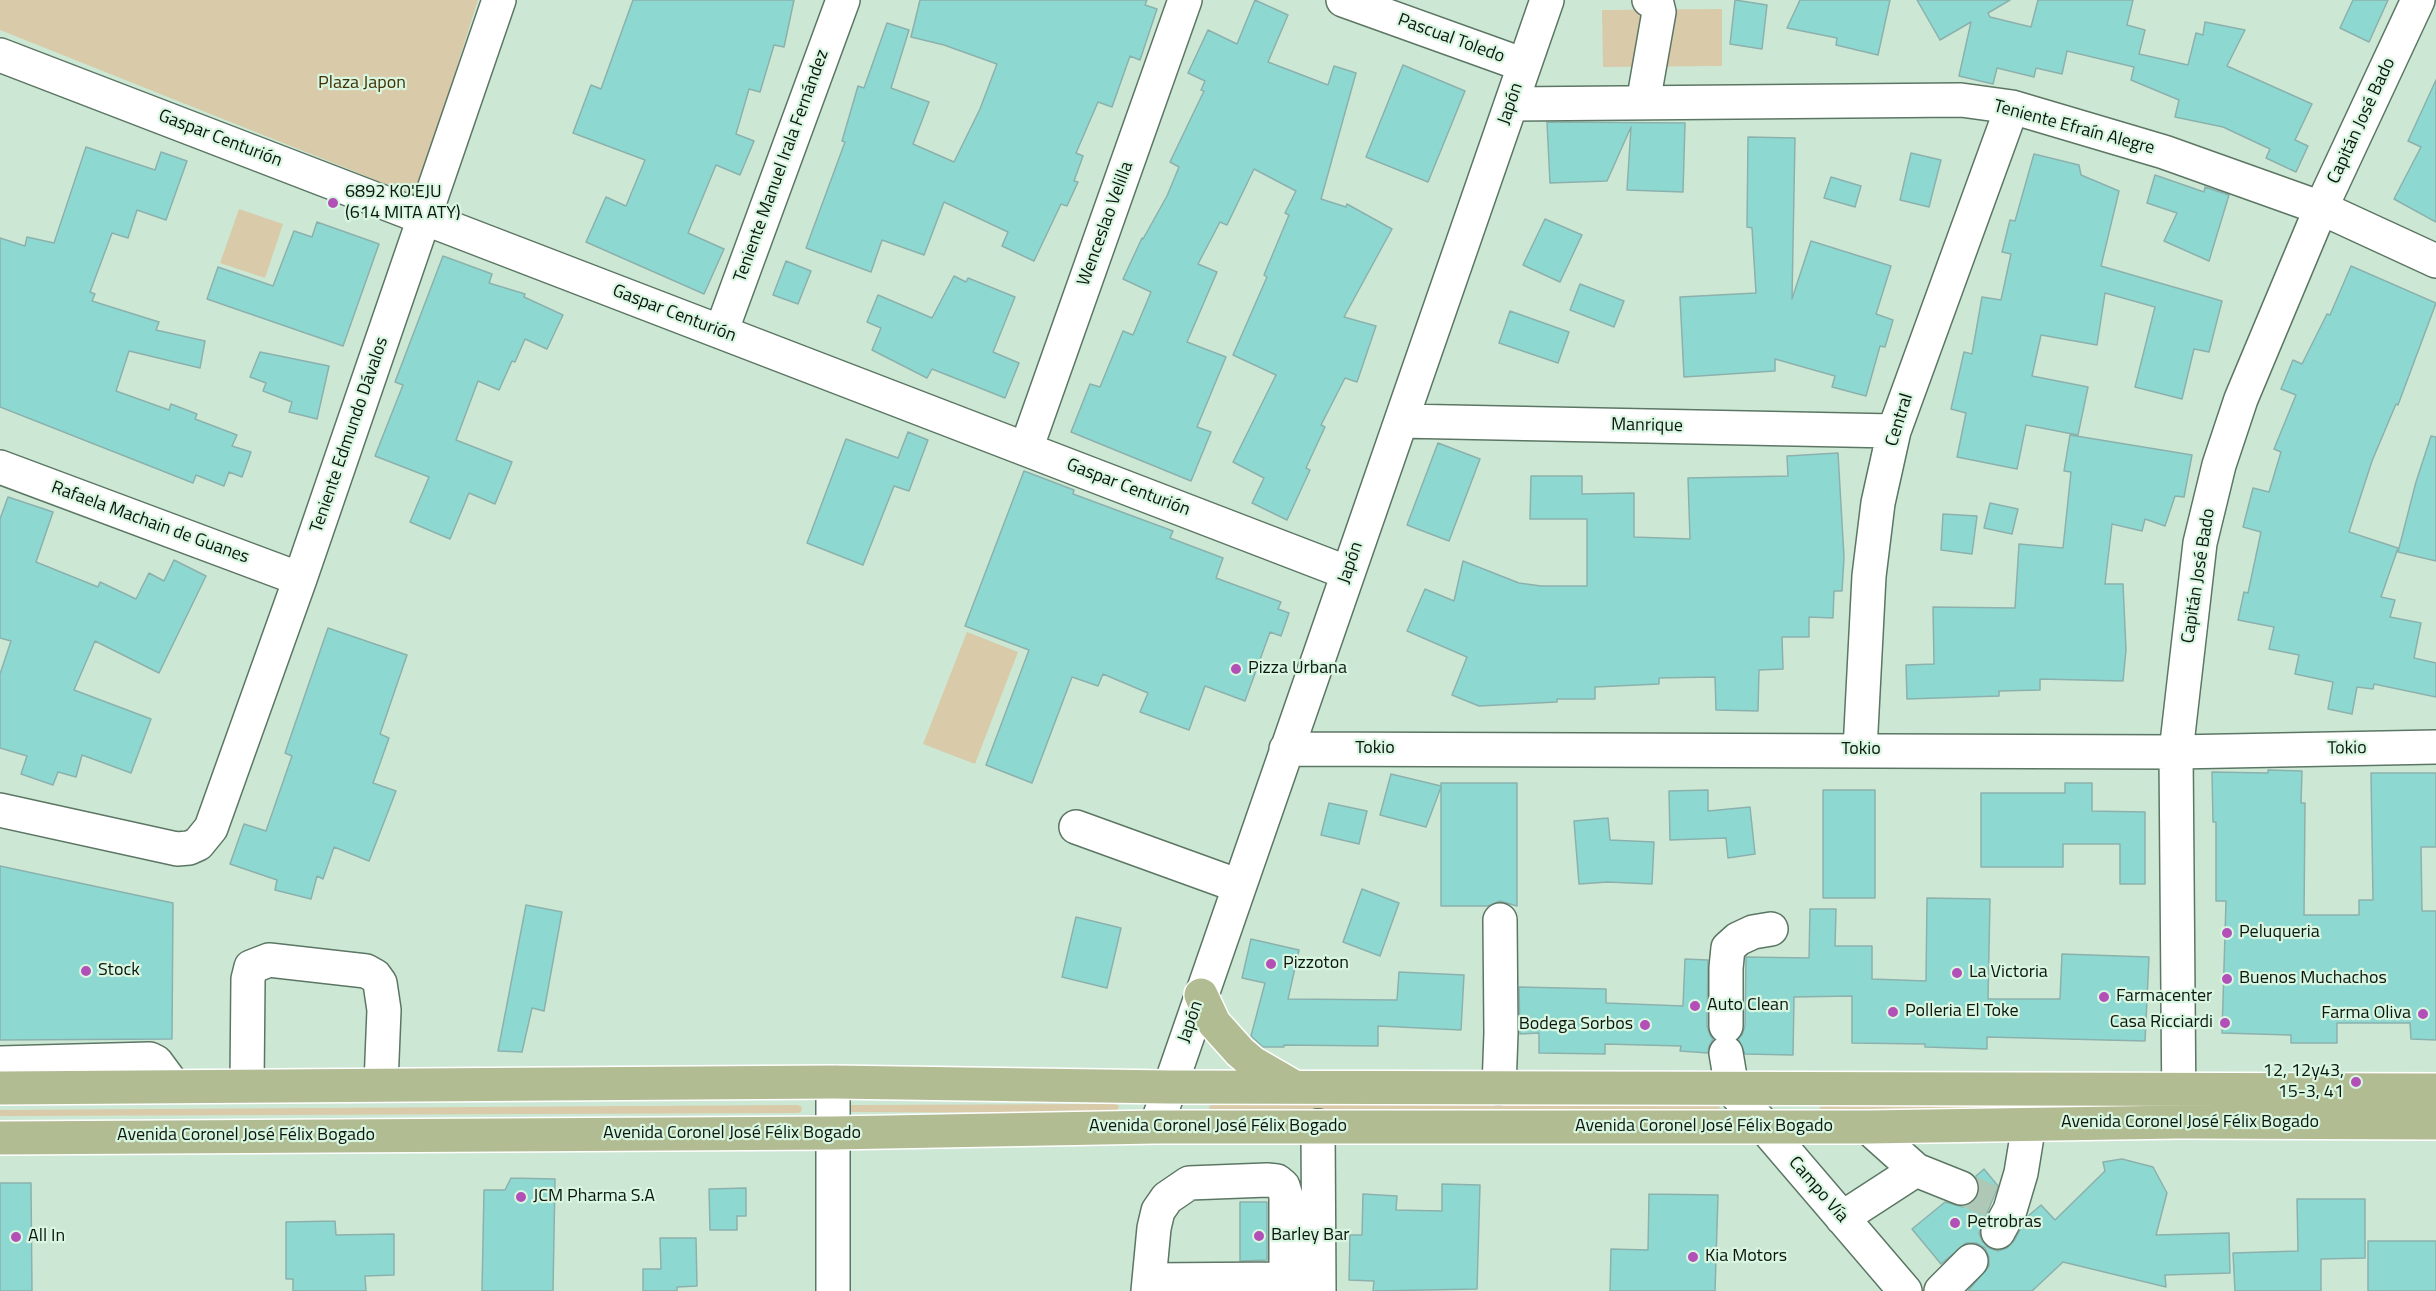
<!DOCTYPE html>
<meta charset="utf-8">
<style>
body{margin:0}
canvas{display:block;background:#cce8d4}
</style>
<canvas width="2436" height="1291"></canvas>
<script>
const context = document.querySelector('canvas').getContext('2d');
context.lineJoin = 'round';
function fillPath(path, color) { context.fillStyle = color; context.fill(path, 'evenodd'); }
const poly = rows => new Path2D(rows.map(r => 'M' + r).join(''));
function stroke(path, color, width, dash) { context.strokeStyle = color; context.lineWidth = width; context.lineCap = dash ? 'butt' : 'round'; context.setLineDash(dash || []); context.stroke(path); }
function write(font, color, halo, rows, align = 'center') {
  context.font = font + ' "Titillium Web",sans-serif'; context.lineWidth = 4.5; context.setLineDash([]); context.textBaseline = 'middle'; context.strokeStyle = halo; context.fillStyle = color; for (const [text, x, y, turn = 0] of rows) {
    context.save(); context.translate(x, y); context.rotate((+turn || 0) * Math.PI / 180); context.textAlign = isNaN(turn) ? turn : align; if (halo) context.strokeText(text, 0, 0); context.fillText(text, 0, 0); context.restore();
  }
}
fillPath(poly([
 [0,0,478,0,416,196,0,30],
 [1722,9,1722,66,1603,67,1602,10],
 [239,209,283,224,265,278,220,263],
 [967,632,1018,652,975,764,923,744],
 [1716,1102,1720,1105,1719,1111,1210,1111,1209,1107,1212,1104],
 [1116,1104,1119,1106,1116,1113,849,1112,849,1105,852,1105],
 [798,1105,802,1107,801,1112,798,1113,0,1116,0,1110],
 [1821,1105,2149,1106,2148,1110,1819,1111]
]), '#d9caa9');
const building = poly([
 [633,0,794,0,784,47,774,45,760,92,749,89,736,134,754,141,740,175,716,165,688,233,724,249,704,294,586,242,606,197,626,206,645,160,573,133,591,85,601,89,633,0],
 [920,0,1147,0,1145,5,1157,9,1140,60,1130,56,1112,107,1098,102,1076,153,1083,156,1074,181,1078,182,1067,206,1061,204,1034,261,1002,246,1008,232,944,202,924,255,882,240,871,272,806,248,845,142,842,141,858,86,864,88,887,23,909,30,891,88,929,102,913,144,954,162,980,109,997,64,944,45,911,37,920,0],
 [1255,0,1288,15,1268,62,1328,85,1334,66,1356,73,1321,199,1346,207,1347,204,1392,229,1344,317,1376,326,1357,382,1345,378,1321,425,1325,427,1306,468,1310,470,1287,520,1252,503,1264,478,1233,462,1276,375,1233,355,1267,277,1264,275,1289,215,1285,213,1296,191,1254,169,1227,225,1220,222,1198,264,1217,272,1187,342,1226,357,1197,427,1211,432,1191,481,1071,432,1090,384,1100,387,1123,331,1133,335,1151,292,1123,279,1142,238,1143,239,1167,196,1179,167,1170,162,1204,91,1201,90,1205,81,1188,73,1208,30,1237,44,1255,0],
 [1735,0,1767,5,1762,49,1730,44,1735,0],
 [1800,0,1890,0,1878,55,1836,45,1837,38,1787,28,1800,0],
 [1917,0,2010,0,1988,13,1990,17,2031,27,2038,0,2133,0,2127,25,2145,30,2139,54,2188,65,2196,33,2203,35,2205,22,2245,30,2227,66,2312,104,2295,140,2308,146,2296,172,2266,158,2270,149,2223,127,2175,117,2179,100,2131,80,2134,67,2067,51,2062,74,2036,68,2034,77,1997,68,1993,84,1959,76,1971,22,1940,40,1917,0],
 [2353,0,2388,0,2369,42,2340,28,2353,0],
 [1403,65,1465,91,1428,182,1366,157,1403,65],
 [2436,80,2436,222,2394,199,2421,147,2408,141,2436,80],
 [1547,122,1685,123,1683,192,1627,190,1631,127,1607,181,1550,183,1547,122],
 [1748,137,1795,138,1792,299,1811,241,1891,266,1876,314,1893,320,1885,347,1880,346,1866,396,1832,387,1835,376,1775,359,1775,371,1684,377,1680,297,1756,293,1752,228,1747,227,1748,137],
 [86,147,155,170,161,152,187,161,166,220,137,210,128,238,112,233,90,292,95,294,92,301,159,322,156,330,205,341,200,368,129,351,116,391,169,410,171,404,197,414,195,419,237,435,232,446,251,452,242,477,229,472,224,486,196,475,193,483,0,407,0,238,25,246,27,237,54,243,86,147],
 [1911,153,1941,160,1929,207,1900,200,1911,153],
 [2034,154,2079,165,2081,175,2119,191,2101,266,2222,301,2209,352,2194,349,2182,399,2135,387,2155,307,2105,293,2097,345,2041,335,2032,376,2088,387,2078,435,2026,425,2017,469,1957,457,1966,413,1951,409,1964,352,1972,354,1982,297,2001,300,2011,254,2002,252,2010,220,2015,221,2034,154],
 [2155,175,2204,192,2205,187,2229,195,2209,261,2164,241,2177,213,2147,203,2155,175],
 [1831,177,1861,186,1855,207,1824,198,1831,177],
 [1545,219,1582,235,1560,282,1523,265,1545,219],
 [317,222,379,244,343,346,207,299,218,267,273,286,294,231,312,237,317,222],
 [443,256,492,274,489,283,525,294,524,297,563,315,547,349,525,339,515,362,512,361,499,390,478,381,456,440,512,462,495,504,469,493,450,539,410,522,429,477,375,456,403,385,395,382,443,256],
 [786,261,811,271,798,304,773,295,786,261],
 [2351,266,2436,303,2398,405,2396,404,2372,461,2349,532,2398,548,2381,597,2395,600,2390,617,2421,623,2414,658,2436,663,2436,697,2374,684,2373,689,2357,687,2352,714,2328,709,2333,682,2295,674,2299,655,2269,649,2274,627,2238,620,2244,592,2248,593,2261,532,2243,527,2253,488,2269,492,2281,452,2274,449,2296,395,2281,389,2293,360,2302,364,2327,314,2330,315,2351,266],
 [954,276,966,282,968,278,1015,297,993,352,1019,363,1005,398,932,369,927,378,872,350,881,328,867,322,878,295,932,318,954,276],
 [1580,284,1624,301,1614,327,1570,310,1580,284],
 [1510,311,1569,332,1558,363,1499,343,1510,311],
 [260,352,329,366,317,419,289,412,292,402,263,391,266,383,250,377,260,352],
 [908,432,928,440,909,491,894,486,863,565,807,543,846,439,898,458,908,432],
 [2070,435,2192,455,2184,497,2175,496,2165,526,2145,519,2142,531,2112,524,2105,584,2123,584,2126,650,2123,681,2040,679,2040,690,1999,691,1999,696,1907,699,1906,665,1934,664,1933,607,2015,608,2019,544,2063,548,2071,472,2064,471,2070,435],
 [2431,436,2436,437,2436,561,2398,552,2416,482,2431,436],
 [1438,443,1480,459,1449,541,1407,525,1438,443],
 [1838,453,1844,557,1842,591,1834,591,1833,618,1809,617,1809,637,1782,637,1783,669,1759,670,1758,711,1716,710,1715,677,1659,678,1659,684,1595,687,1595,699,1557,699,1557,702,1479,706,1452,695,1467,657,1407,631,1425,589,1454,601,1463,561,1519,583,1541,586,1587,586,1587,519,1530,519,1531,476,1582,476,1582,494,1634,493,1634,537,1690,539,1688,478,1788,476,1787,456,1838,453],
 [1024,471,1074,490,1073,494,1173,531,1170,538,1223,558,1216,578,1281,602,1278,609,1289,613,1281,636,1270,632,1245,701,1205,686,1189,730,1140,712,1148,693,1103,674,1098,686,1072,677,1032,783,986,765,1029,650,965,626,1024,471],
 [8,497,53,512,36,562,98,587,100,582,136,599,149,573,164,581,174,560,206,576,159,673,95,641,74,690,151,719,131,773,82,755,76,777,58,772,53,785,21,774,27,756,0,748,0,674,11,641,0,638,0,519,8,497],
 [1990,503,2018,509,2012,534,1984,528,1990,503],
 [1943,514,1977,516,1972,554,1941,550,1943,514],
 [328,628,407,655,380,734,389,738,373,783,396,791,369,861,334,847,323,879,317,876,311,899,275,890,277,880,230,864,244,824,266,831,292,756,285,753,328,628],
 [2268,770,2302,771,2301,803,2305,803,2304,915,2359,915,2359,900,2373,900,2371,773,2436,773,2436,847,2421,847,2422,911,2436,911,2436,1040,2411,1039,2410,1023,2337,1023,2337,1043,2291,1043,2291,1035,2222,1033,2226,901,2216,901,2216,822,2213,822,2212,772,2268,773,2268,770],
 [1391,774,1441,786,1441,783,1517,783,1517,906,1500,901,1488,906,1441,906,1441,787,1426,827,1380,815,1391,774],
 [2065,783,2092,783,2092,811,2145,812,2145,884,2120,884,2120,844,2063,844,2063,867,1981,867,1981,793,2065,793,2065,783],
 [1708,790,1708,811,1750,807,1755,854,1728,858,1726,838,1670,840,1669,791,1708,790],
 [1823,790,1875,790,1875,898,1823,898,1823,790],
 [1329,803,1367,811,1359,844,1321,835,1329,803],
 [1608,818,1610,840,1654,842,1652,884,1608,882,1579,884,1574,821,1608,818],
 [0,866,173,903,172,1039,0,1040,0,866],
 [1362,889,1399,903,1380,956,1343,942,1362,889],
 [1927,898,1990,899,1988,999,2060,999,2062,954,2149,957,2145,1041,1987,1037,1987,1049,1925,1047,1925,1044,1852,1043,1852,996,1794,997,1793,1055,1745,1054,1738,1039,1742,1035,1745,1026,1746,957,1809,958,1810,909,1836,909,1835,946,1872,946,1872,979,1926,981,1927,898],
 [526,905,562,912,544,1011,532,1008,522,1052,498,1051,526,905],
 [1076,917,1121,928,1107,988,1062,977,1076,917],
 [1251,939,1299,950,1288,999,1397,1000,1399,972,1464,975,1461,1030,1378,1026,1378,1046,1284,1045,1284,1047,1263,1047,1251,1036,1265,983,1242,978,1251,939],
 [1685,959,1708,960,1707,1026,1710,1035,1713,1039,1709,1046,1708,1053,1680,1051,1681,1046,1605,1044,1605,1054,1539,1053,1539,1033,1520,1034,1519,987,1606,989,1606,1003,1683,1006,1685,959],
 [2122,1159,2153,1167,2167,1193,2156,1235,2229,1233,2230,1273,2165,1275,2166,1287,2063,1262,2032,1291,1968,1291,1989,1266,1989,1257,1985,1248,1976,1243,1966,1243,1941,1264,1912,1229,1945,1202,1963,1207,1973,1202,1979,1194,1980,1186,1976,1176,1984,1169,1998,1186,1979,1233,1982,1241,1989,1248,1998,1251,2007,1248,2014,1241,2027,1217,2041,1205,2055,1220,2105,1171,2103,1162,2122,1159],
 [511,1178,555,1179,553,1291,482,1291,484,1190,505,1190,511,1178],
 [0,1183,31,1183,32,1291,0,1291,0,1183],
 [1442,1184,1480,1185,1477,1289,1373,1291,1374,1281,1349,1280,1350,1235,1362,1235,1363,1194,1397,1196,1396,1210,1442,1211,1442,1184],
 [746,1188,746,1216,737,1216,737,1230,710,1230,709,1189,746,1188],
 [1649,1194,1718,1195,1715,1291,1610,1291,1611,1249,1648,1250,1649,1194],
 [2297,1199,2365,1199,2365,1258,2321,1259,2321,1291,2235,1291,2233,1253,2298,1251,2297,1199],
 [1240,1202,1267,1202,1267,1260,1240,1261,1240,1202],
 [335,1221,336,1235,394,1234,394,1275,365,1276,366,1291,293,1291,293,1279,286,1279,286,1222,335,1221],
 [660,1238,696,1238,697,1286,677,1287,677,1291,643,1291,643,1269,661,1269,660,1238],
 [2368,1241,2436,1241,2436,1291,2368,1291,2368,1241]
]);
fillPath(building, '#8dd9d2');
stroke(building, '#8cb1ad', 1.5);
stroke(poly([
 [1961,1188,1999,1205]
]), '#afc8b6', 33, [33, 16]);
const minor = poly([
 [1343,0,1524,65],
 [0,55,1348,573],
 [1643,103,1659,12,1657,4,1649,0],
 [1511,104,1961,100,2012,107,2164,152,2321,208,2436,261],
 [721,332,843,0],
 [1401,421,1894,431],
 [1026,449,1185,0],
 [0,467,300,579],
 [1286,749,2176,752,2436,747],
 [1860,750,1869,576,1878,503,1894,431,2012,107],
 [0,810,177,849,189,848,198,844,211,828,300,579,499,0],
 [1076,827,1239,886],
 [1726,1026,1726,968,1728,948,1738,939,1753,932,1771,929],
 [1726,1053,1732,1089,1905,1291],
 [0,1063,150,1059,156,1062,173,1085],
 [833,1082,833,1291],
 [247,1085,248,979,251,967,269,960,366,971,375,976,380,983,384,1010,381,1084],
 [1499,1088,1501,1033,1500,920],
 [2179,1117,2176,752,2200,543,2219,465,2241,399,2321,208,2418,0],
 [1318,1126,1319,1291],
 [1156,1127,1547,0],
 [1868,1127,1916,1170,1961,1188],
 [1842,1218,1916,1170],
 [1998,1232,2010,1210,2021,1173,2029,1124],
 [1149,1280,1287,1279],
 [1148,1291,1154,1228,1158,1211,1167,1198,1189,1183,1267,1180,1277,1181,1283,1186,1286,1196,1286,1291],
 [1941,1291,1971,1261]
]);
const major = poly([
 [1201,995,1214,1023,1240,1052,1253,1063,1291,1085],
 [0,1088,833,1082,1169,1087,2436,1090],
 [0,1138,833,1133,1156,1127,1868,1127,2179,1122,2436,1123]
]);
stroke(minor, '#5c7664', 36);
stroke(major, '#fff', 36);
stroke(minor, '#fff', 33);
stroke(major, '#b2bc93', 33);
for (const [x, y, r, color] of [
 [333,203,6,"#b250b7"],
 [1236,669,6,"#b250b7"],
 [2227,933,6,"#b250b7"],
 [1271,964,6,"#b250b7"],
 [86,971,6,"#b250b7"],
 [1957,973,6,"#b250b7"],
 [2227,979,6,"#b250b7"],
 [2104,997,6,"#b250b7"],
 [1695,1006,6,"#b250b7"],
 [1893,1012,6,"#b250b7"],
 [2423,1014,6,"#b250b7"],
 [2225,1023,6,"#b250b7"],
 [1645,1025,6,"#b250b7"],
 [2356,1082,6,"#b250b7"],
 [521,1197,6,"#b250b7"],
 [1955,1223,6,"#b250b7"],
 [1259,1236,6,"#b250b7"],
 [16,1237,6,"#b250b7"],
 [1693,1257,6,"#b250b7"]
]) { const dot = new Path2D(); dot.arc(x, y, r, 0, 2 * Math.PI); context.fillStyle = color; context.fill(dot); stroke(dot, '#d9f6e1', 2); }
write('18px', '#0c160f', '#d9f6e1', [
 ["Pascual Toledo",1451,39,20],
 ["Japón",1511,104,-71],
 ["Capitán José Bado",2362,121,-65],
 ["Teniente Efraín Alegre",2074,128,15],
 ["Gaspar Centurión",220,139,21],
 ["Teniente Manuel Irala Fernández",782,166,-70],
 ["Wenceslao Velilla",1106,224,-70],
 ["Gaspar Centurión",674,314,21],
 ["Central",1900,420,-73],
 ["Manrique",1647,426,1],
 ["Teniente Edmundo Dávalos",350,435,-71],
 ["Gaspar Centurión",1128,488,21],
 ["Rafaela Machain de Guanes",150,523,20],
 ["Japón",1351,563,-71],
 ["Capitán José Bado",2199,576,-81],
 ["Tokio",1375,749],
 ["Tokio",2347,749,-1],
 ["Tokio",1861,750],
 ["Japón",1191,1022,-71],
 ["Avenida Coronel José Félix Bogado",2190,1123],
 ["Avenida Coronel José Félix Bogado",1218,1127],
 ["Avenida Coronel José Félix Bogado",1704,1127],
 ["Avenida Coronel José Félix Bogado",732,1134],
 ["Avenida Coronel José Félix Bogado",246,1136],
 ["Campo Vía",1818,1190,49]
]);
write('18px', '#433104', '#d9f6e1', [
 ["Plaza Japon",362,84]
]);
write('18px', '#0c160f', '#d9f6e1', [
 ["6892 KO'EJU",345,193],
 ["(614 MITA ATY)",345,214],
 ["Pizza Urbana",1248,669],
 ["Peluqueria",2239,933],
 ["Pizzoton",1283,964],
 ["Stock",98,971],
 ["La Victoria",1969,973],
 ["Buenos Muchachos",2239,979],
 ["Farmacenter",2116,997],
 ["Auto Clean",1707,1006],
 ["Polleria El Toke",1905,1012],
 ["Farma Oliva",2411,1014,"right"],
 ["Casa Ricciardi",2213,1023,"right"],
 ["Bodega Sorbos",1633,1025,"right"],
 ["12, 12y43,",2344,1072,"right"],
 ["15-3, 41",2344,1093,"right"],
 ["JCM Pharma S.A",533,1197],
 ["Petrobras",1967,1223],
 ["Barley Bar",1271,1236],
 ["All In",28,1237],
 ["Kia Motors",1705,1257]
], 'left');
</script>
